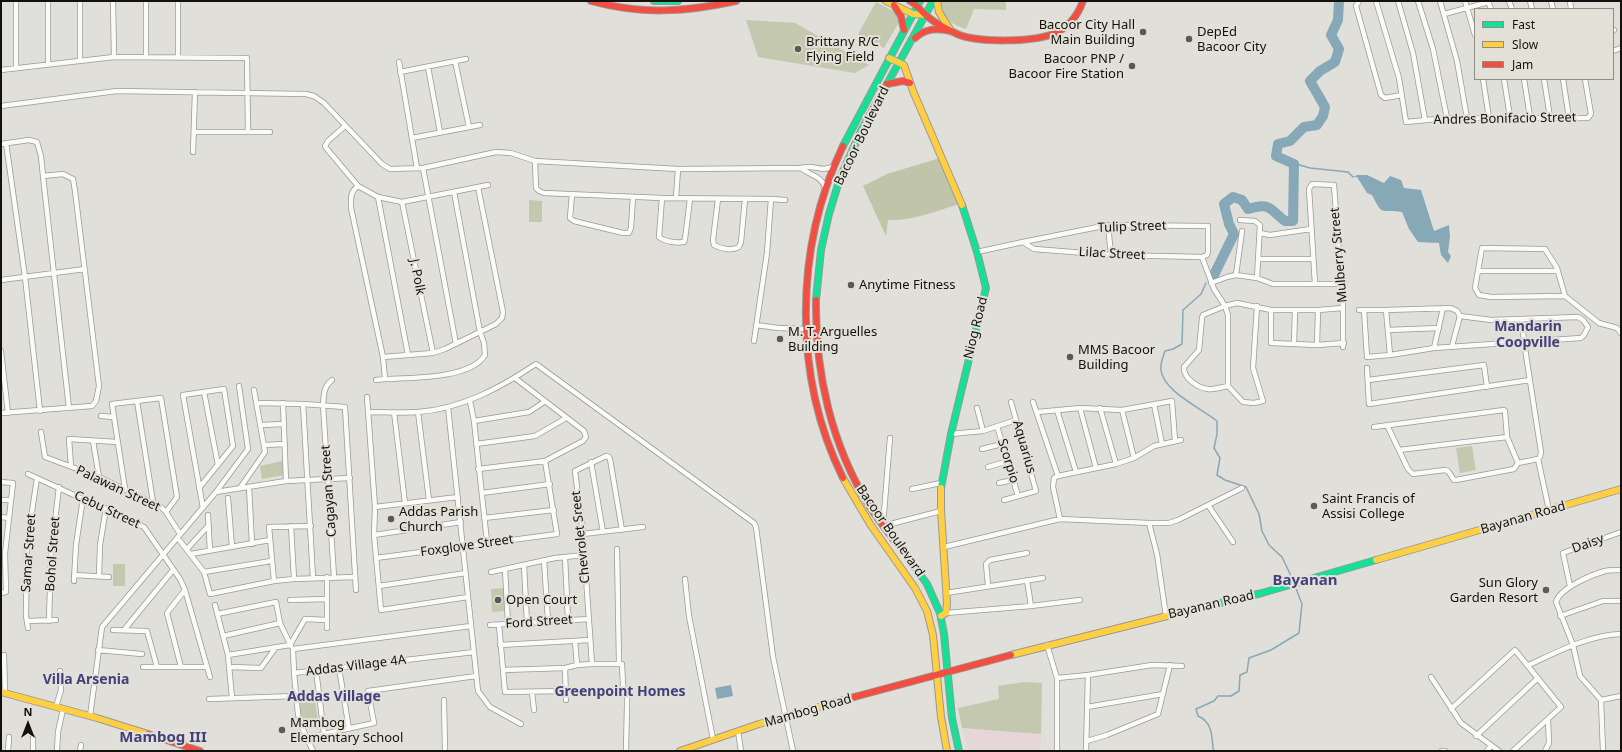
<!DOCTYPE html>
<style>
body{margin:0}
#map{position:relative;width:1622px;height:752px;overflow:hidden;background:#e0dfda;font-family:"Noto Sans",sans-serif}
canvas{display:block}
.frame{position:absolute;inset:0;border:2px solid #12110d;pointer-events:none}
.legend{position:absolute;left:1474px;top:8px;width:140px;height:72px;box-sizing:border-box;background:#e3e1d7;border:1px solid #8f8e86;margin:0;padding:5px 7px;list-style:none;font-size:12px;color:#12110d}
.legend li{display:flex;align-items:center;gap:8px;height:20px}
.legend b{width:20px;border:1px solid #8f8e86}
.north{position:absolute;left:8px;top:704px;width:40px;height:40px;-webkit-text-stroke:3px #e3e1d7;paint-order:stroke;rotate:0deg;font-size:11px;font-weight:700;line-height:16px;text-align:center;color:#12110d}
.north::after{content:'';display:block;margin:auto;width:14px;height:18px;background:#12110d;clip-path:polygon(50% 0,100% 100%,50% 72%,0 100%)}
</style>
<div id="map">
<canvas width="1622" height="752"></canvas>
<div class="frame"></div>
<ul class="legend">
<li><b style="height:5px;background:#16e098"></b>Fast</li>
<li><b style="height:5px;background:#ffcf43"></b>Slow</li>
<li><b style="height:5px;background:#f24e42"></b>Jam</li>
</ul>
<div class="north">N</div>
</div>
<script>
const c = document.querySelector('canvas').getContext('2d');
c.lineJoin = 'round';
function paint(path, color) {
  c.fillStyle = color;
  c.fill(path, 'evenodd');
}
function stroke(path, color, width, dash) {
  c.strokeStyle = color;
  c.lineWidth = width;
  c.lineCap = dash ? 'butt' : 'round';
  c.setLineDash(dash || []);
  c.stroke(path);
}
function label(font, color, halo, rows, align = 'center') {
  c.font = font + ' "Noto Sans",sans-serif';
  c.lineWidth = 4;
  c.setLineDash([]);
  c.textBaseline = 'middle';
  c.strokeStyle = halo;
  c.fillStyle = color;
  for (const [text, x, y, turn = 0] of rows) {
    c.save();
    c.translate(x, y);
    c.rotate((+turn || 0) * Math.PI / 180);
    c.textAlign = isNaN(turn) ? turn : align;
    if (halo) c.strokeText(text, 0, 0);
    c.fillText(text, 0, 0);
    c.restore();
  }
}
const industrial = new Path2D(`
 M962,728L1041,734V751H968Z`);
const green = new Path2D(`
 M939,1H1006V10L974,9L966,29C949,24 944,17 939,1Z
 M876,2L895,12L899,22L884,48L858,34Z
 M746,20L795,23L869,65L855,73L758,57Z
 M529,200L542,201V222H529Z
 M1472,446L1476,470L1460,473L1456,448Z
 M282,461L285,475L262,479L260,466Z
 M113,564H125V586H113Z
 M504,588L506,611L492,612L491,589Z
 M1023,682L1042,683L1041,734L962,728L958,708L999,699L998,686Z
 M314,695L318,720L303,723L298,698Z`);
const forest = new Path2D(`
 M940,158L960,204C936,211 913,221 888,220L886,236L863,186L887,174Z`);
const water = new Path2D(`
 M1357,175H1367L1384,183L1390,176L1401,180L1404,188L1421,190L1434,231L1449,225L1450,237L1448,252L1451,256L1448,263L1441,255L1439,243L1418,242L1409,229L1402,212C1379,208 1384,218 1372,195L1367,193L1357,177H1353Z
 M731,685L733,696L717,699L715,688Z`);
const stream = new Path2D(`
 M1293,163L1310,168L1348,172L1353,177
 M1206,283L1201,294L1183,310L1182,344L1173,349L1165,351C1163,357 1160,364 1161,370C1163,391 1201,408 1217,421V434L1214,448L1220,458L1217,475L1225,480L1246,487L1259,514L1262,531L1269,545L1282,557L1292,578
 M1215,751L1213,749C1212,735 1212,722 1198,716L1196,709L1214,701L1218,696H1231L1239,691L1240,675L1247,672L1249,658L1271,650L1299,633L1302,604L1295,586`);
const river = new Path2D(`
 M1213,277L1234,234L1229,224L1224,204L1233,197L1242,200L1248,209C1271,202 1269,209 1285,221H1293L1294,164L1276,156L1278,144L1290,141L1304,127L1317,125L1323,116L1325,107L1310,81L1320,71L1335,62L1339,49L1331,35L1338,20L1339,1`);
const street = new Path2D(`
 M16,1V68
 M80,1V60
 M113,1L114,57
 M178,1V57
 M1359,1L1356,6L1381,95L1385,98L1402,95
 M1376,1L1399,78L1406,122L1447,118H1588L1591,114L1585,79
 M1398,1L1413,53L1425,120
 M1418,1L1433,49L1447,118
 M1440,1L1457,61L1467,118
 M1465,1L1475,35
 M1488,1L1491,9
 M1509,1L1512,9
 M1530,1L1532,9
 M1551,1L1553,9
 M1570,1L1571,9
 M1444,14L1489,2
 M1613,31L1614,30
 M1613,51L1621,48
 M146,57V1
 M455,61L469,127
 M399,62L417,168
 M48,64V1
 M428,67L440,132
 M1,70L114,57L247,58L248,132
 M400,72L466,59
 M1483,79L1489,118
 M1504,79L1510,117
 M1524,79L1530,117
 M1544,79L1550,117
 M1563,79L1569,118
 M1,106L117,91L306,94L314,96L324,103L382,164L390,169L423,168L496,152L511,153L535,161L678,169L801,168C815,164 821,173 834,166
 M345,126L328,141L325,146L327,149L358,186L378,197L402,202L488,185
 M194,132H270
 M412,138L480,125
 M6,143L25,277L40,411
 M1,144L29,140L37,142L41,156L43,176L63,174L73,179L75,191L99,386L96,401L92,406L1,413
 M193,152L195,92
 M535,161L536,188L539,191L544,193L662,198L771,199L767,253L754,341
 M423,168L456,344
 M801,168C812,177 820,174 826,189
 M43,176L69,408
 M358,186C350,192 351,198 351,208L383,357L385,379C410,378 471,379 485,355L484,343L480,332L454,192
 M572,194L570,218L574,221L623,233H629L631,228L633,197
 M378,197L408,355
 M662,198L659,237C665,242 677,243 684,242L685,239L690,199
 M676,198L678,169
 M718,199L713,240L714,245C721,249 732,251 739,247L741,242L745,199
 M771,199L785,200
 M402,202L433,353
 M1240,220L1255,221L1260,225L1257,278
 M1108,225L1111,255
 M1260,233L1270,235L1311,229
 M1023,242L1034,249L1111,255L1202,257
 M977,252L1023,242L1108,225L1208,226V252L1207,255L1202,257
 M1202,257L1214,289L1225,306L1228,315V386
 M1259,259H1313
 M1478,271H1558
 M1236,275L1242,231
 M1,280L85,269
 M1211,283L1227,277L1236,275L1257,278L1273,284H1342
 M1315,284L1309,189L1312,184L1334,185L1343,308V347
 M1565,296L1491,297L1479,295L1475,288L1482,248L1545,249L1557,268L1565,296L1599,323L1617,328L1621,333
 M1271,310V343L1317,345L1344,343
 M1359,310H1386L1451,308L1457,311L1460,316L1491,320L1578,317L1583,320L1588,327L1584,335L1581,338L1434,348L1390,355L1367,357L1364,310
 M1386,310L1390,355
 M756,325L778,328L806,329
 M1388,330L1439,328
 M1294,344L1295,310
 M1317,345L1318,310
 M1452,346L1460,316
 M1434,348L1443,308
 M1,351L8,413
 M383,357L433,353L445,349L496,324L502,318L503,312L478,187
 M1367,368L1369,404L1530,380
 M332,380C323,387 324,395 323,405L334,577
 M376,380L385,379
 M1368,380L1484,365L1487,387
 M1228,386C1222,387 1214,390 1208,389C1198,388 1183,378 1184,367L1199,350L1202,318L1203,315L1225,306L1237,303L1271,310H1318L1343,308
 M1228,386L1243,402L1254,403L1263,401L1253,368L1257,306
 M204,392L218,465
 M367,397L375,507L374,535L381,610L468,597
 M137,401L153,502
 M470,401L474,421L487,542
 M1033,402L1058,476
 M257,403L303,404L345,407L356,590
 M283,403L286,481
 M303,404L313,578
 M1154,404L1162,444
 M448,407L478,691L490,707L521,724
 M977,408L983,431
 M1080,408L1096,468
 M1100,408L1116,464
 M1057,410L1076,472
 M1122,410L1134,458
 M368,412C385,412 401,413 418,412C461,409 500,388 536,364L754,523L756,527L773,657L793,751
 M394,412L405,503
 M418,412L429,500
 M1038,412L1080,408L1122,410L1172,401L1175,441
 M101,416L114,417
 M474,421L529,412L544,402
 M261,425L284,424
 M1387,425L1408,469L1413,474L1445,470L1448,471L1454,480H1456L1514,469L1518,463L1538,459L1540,457L1541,452L1524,342L1522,319
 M997,426L1018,496
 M1374,427L1504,410L1505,411L1507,437L1399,450
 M41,432L45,457L99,477L161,507L166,512L180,534
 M951,434L983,431L1016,420
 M1507,437L1518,463
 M890,438L883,526L941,511
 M93,441L99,477
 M476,444L535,436L566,418
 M264,445L285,444
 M982,449L1002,444
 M1538,459L1549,510
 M591,462L603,532
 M71,466L69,439L117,442
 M988,467L1008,461
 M478,469L545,461L583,441L586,437L584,431L515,378
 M28,474L144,527L180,579L185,590L210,677
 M1,482L13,483L5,553L6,592L1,593
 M999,483L1013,480
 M249,487L252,544
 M199,488L233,446L224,389L183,395L203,508
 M240,488L265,452L254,390
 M125,489L112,404L161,398L177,497L166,512
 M912,489L941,483
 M216,492L286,481L350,478
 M482,493L550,484
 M228,498L232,547
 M1,500H11
 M1004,500L1036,491L1011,402
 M1208,505L1233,542
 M375,507L458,497
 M208,515L210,551
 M1,517L9,518
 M484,518L554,510
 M1060,519L1053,487L1054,478L1058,476L1116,464L1134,458L1154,446L1181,440
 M1149,523L1157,554L1166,616
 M291,526L294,579
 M583,534L643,527
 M374,535L461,522
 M180,541L204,572L210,594L274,581L294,579L355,577
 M944,547L1060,519L1149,523H1169L1178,520L1242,488
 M187,549L208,526
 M617,549L619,663
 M191,554L270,540
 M565,557L568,620
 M376,558L557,534L545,461
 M544,560L548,621
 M524,565L527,623
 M505,569L508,624
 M204,572L271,561
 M491,572L555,558L584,555
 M74,575L109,577
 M99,576L100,545L106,508
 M327,577V628
 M685,579L689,616L713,739
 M1027,580L1031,606
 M74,581L76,545L83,498
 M274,581L269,527L311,526
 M988,585L986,564L990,560L1027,553
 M379,586L466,573
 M1570,586L1563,553L1621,532
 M946,593L1043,578
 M290,600L327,599
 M215,605L228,655L232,698
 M946,613L1031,606L1080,600
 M217,614L276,602L280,623L291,646
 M1560,616L1603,601H1621
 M27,621L56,620
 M49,621L51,555L59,487
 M490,625L589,619
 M499,625L505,692L566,691
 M28,628L26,616L27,545L37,478
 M113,630L147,631L157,667
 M124,630L173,570
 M223,636L280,623
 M575,641L577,665
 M500,645L590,640
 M1047,645L1057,678V751
 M98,650L142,654
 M4,655L5,693
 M228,655L290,645L305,619L327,620
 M592,664L583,534L575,471L606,456L609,457L610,459L622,530
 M1529,665C1557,652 1589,635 1621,634
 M143,667H207
 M181,667L167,613L185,590
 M230,667L261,668L276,647
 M339,668L349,729
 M565,668L566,700
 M316,670L324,734
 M503,670L565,668L577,665L592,664H622L623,685L627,696V705L626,751
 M294,673L293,649L471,626
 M1431,677L1461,723L1499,751
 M1057,678L1088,675L1152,665L1182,666
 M532,692L534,710
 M209,699L296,696
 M444,700L445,751
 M1601,700L1621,696
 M56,707L61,690L60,671
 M1087,707L1163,694
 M1451,709L1515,650L1561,707L1513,751
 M90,716L102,627L216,492L248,449L239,386
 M738,731L741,751
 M1476,736L1538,678
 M308,739L324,734L374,723L368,691L476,676
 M1087,741L1107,735L1158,714L1170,665
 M8,751L9,737
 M33,751V738
 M57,751L58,732L63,709
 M80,751L81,745
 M313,751L300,723L298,714L294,673L474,652
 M1086,751L1088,675
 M1442,751H1445
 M1487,751L1491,746
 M1545,751L1549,743L1548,719
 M1603,751L1601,700L1580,676L1573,645L1556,602C1560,588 1591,575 1605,571C1610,570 1616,570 1621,570`);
const fast = new Path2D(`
 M654,1H678
 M843,146L920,1
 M816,300L821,250L829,214L840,178L861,131L933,1
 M941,488L951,434L986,288L977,252L962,205
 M907,556L927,584L940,613L944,634L952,718L959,751
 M1175,614L1262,593L1376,560`);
const slow = new Path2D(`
 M886,1L913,14L925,15
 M937,1L939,12L951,31
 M889,58L904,65L913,91L962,205
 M843,478L870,524L915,588L927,611L933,635L941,717L947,751
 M941,488V511L947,603L946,613L941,616
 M1376,560L1621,489
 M1011,655L1175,614
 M1,692L97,718L148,734
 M680,751L759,724L854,697`);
const jam = new Path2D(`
 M591,1C642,15 685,12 736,1
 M910,1C918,5 921,12 928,17C936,24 947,29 957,34C978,43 1032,42 1053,34C1068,28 1078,15 1083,1
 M894,5L901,16L904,30
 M915,38C926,28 937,28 951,31
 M887,84L903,81L910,83
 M843,146C794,248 793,377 843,478
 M816,300C815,372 831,445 870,507C881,524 894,540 907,556
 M854,697L1011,655
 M148,734L200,751`);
const markers = [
 [1143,32,4,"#5a5955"],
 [1189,39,4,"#5a5955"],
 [798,49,4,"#5a5955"],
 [1132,66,4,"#5a5955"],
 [851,285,4,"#5a5955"],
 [780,339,4,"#5a5955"],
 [1070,357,4,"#5a5955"],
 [1314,506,4,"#5a5955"],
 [391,519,4,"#5a5955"],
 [1546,590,4,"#5a5955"],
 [498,600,4,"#5a5955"],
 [282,730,4,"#5a5955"]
];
const poiNames = [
 ["Bacoor City Hall",1135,25,"right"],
 ["Main Building",1135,40,"right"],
 ["DepEd",1197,32],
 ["Bacoor City",1197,47],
 ["Brittany R/C",806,42],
 ["Flying Field",806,57],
 ["Bacoor PNP /",1124,59,"right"],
 ["Bacoor Fire Station",1124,74,"right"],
 ["Anytime Fitness",859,285],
 ["M. T. Arguelles",788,332],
 ["Building",788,347],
 ["MMS Bacoor",1078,350],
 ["Building",1078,365],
 ["Saint Francis of",1322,499],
 ["Assisi College",1322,514],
 ["Addas Parish",399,512],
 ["Church",399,527],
 ["Sun Glory",1538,583,"right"],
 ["Garden Resort",1538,598,"right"],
 ["Open Court",506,600],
 ["Mambog",290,723],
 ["Elementary School",290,738]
];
const streetNames = [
 ["Andres Bonifacio Street",1505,119,-1],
 ["Bacoor Boulevard",862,136,-64],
 ["Tulip Street",1132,227,-2],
 ["Lilac Street",1112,254,3],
 ["Mulberry Street",1339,255,-95],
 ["J. Polk",417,277,79],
 ["Niog Road",976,328,-76],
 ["Aquarius",1024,447,74],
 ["Scorpio",1008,461,73],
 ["Palawan Street",118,489,25],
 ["Cagayan Street",329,491,-94],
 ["Cebu Street",107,510,25],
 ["Bayanan Road",1523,518,-16],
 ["Bacoor Boulevard",890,531,55],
 ["Chevrolet Sreet",581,537,-96],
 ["Daisy",1588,544,-20],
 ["Foxglove Street",467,546,-8],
 ["Samar Street",29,553,-86],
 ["Bohol Street",53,554,-86],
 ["Bayanan Road",1211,605,-13],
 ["Ford Street",539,622,-4],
 ["Addas Village 4A",356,666,-7],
 ["Mambog Road",808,711,-16]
];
const neighbourhoodNames = [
 ["Mandarin",1528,327],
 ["Coopville",1528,343],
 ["Villa Arsenia",86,680],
 ["Greenpoint Homes",620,692],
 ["Addas Village",334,697]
];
const quarterNames = [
 ["Bayanan",1305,581],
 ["Mambog III",163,738]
];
paint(industrial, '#e4d6d9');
paint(green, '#c4c8ae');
paint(forest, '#c0c4a9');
paint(water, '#87a8b7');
stroke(stream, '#87a8b7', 1.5);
stroke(river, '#87a8b7', 10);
stroke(street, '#999995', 6);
stroke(fast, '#999995', 8);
stroke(slow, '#999995', 8);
stroke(jam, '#999995', 8);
stroke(street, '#fafaf9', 4.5);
stroke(fast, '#16e098', 6);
stroke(slow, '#ffcf43', 6);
stroke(jam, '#f24e42', 6);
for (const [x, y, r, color] of markers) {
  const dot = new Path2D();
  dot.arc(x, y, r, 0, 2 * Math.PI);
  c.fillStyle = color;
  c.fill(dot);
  stroke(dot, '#e3e1d7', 1.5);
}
label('13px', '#12110d', '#e3e1d7', poiNames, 'left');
label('13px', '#12110d', '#e3e1d7', streetNames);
label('bold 14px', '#42417e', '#e3e1d7', neighbourhoodNames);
label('bold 15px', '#42417e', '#e3e1d7', quarterNames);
</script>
